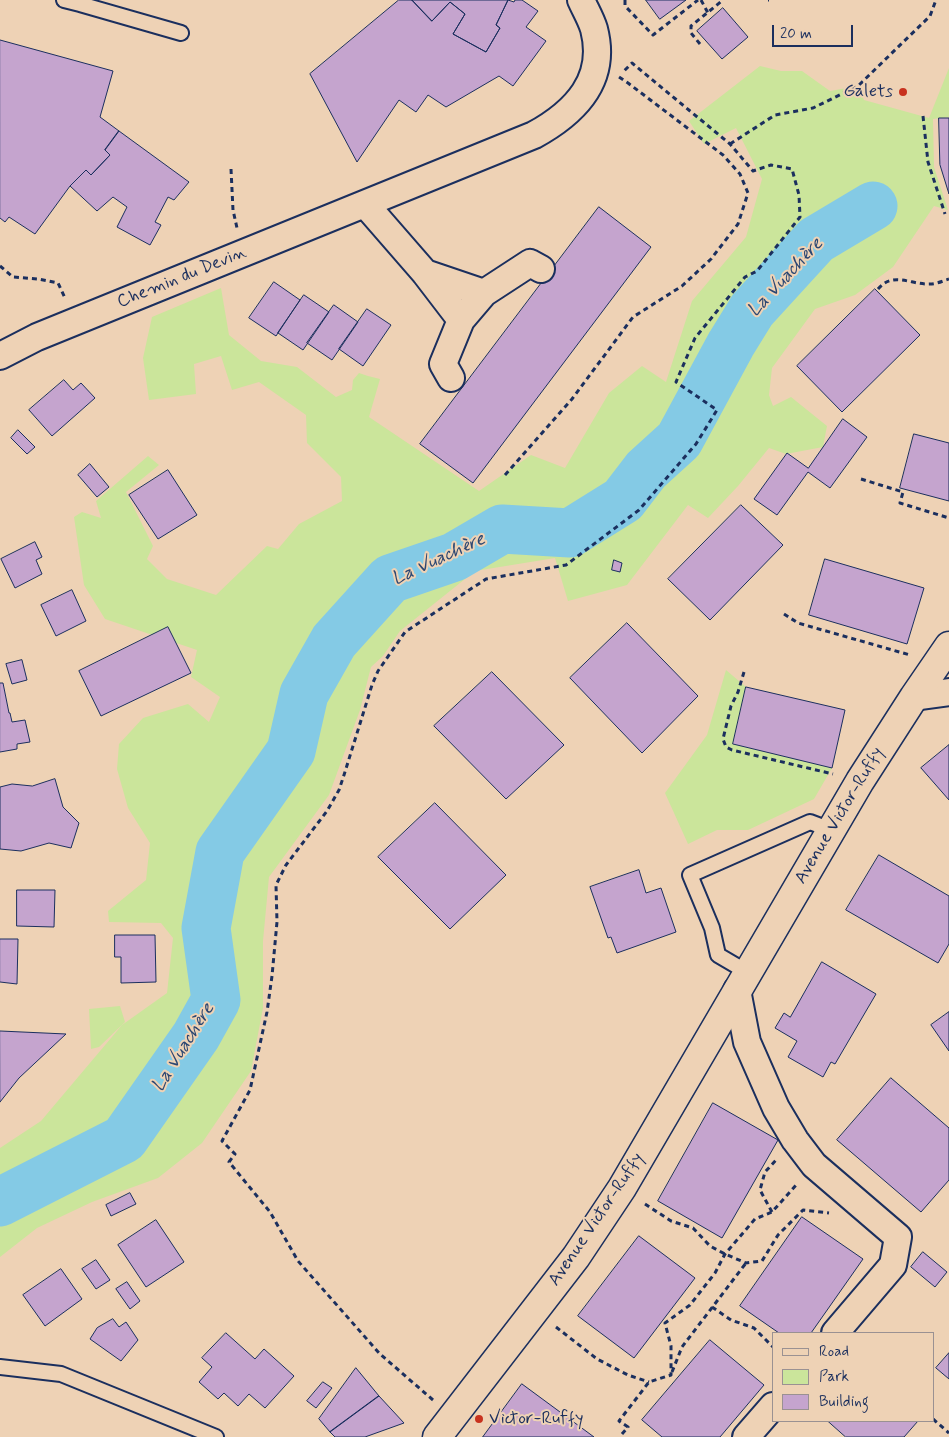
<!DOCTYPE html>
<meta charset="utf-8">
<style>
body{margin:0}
#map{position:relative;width:949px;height:1437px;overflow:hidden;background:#eed2b5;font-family:Mynerve,sans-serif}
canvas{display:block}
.legend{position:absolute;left:772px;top:1332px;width:162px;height:90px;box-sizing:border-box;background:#eed2b5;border:1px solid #9a9192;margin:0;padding:6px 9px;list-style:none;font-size:15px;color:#1b2f5e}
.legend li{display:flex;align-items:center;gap:10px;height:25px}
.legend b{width:25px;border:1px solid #9a9192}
.scale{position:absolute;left:772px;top:25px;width:81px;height:22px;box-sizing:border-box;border:2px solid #1b2f5e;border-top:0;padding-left:6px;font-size:15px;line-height:18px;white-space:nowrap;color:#1b2f5e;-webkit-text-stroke:4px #eed2b5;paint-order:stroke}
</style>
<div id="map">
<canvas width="949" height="1437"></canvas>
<ul class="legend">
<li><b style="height:6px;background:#eed2b5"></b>Road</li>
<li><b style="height:14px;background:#cbe59b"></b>Park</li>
<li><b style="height:14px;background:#c5a4ce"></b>Building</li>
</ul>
<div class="scale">20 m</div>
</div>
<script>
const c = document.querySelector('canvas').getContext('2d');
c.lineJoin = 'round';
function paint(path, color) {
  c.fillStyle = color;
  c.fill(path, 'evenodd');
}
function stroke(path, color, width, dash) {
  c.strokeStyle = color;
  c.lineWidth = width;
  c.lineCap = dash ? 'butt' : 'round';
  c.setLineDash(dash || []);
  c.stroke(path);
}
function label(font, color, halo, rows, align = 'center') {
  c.font = font + ' Mynerve,sans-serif';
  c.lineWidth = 4;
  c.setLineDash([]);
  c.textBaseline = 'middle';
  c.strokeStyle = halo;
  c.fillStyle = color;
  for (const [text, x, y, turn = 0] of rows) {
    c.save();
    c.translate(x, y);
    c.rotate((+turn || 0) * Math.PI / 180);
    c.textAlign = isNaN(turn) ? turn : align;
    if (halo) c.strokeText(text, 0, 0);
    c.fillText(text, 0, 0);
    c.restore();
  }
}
const green = new Path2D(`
 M760,66L781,71H802L830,91L858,86L864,100L929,118L949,68V117L933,119L934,167L948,210L934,206L893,267L855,295L815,309L772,368L769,395L773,406L791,397L827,426L823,447L786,454L769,448L738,486L708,518L688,505L627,585L568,601L555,558L475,571L400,631L383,656L371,667L360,710L329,795L269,877L263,941V1008L251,1071L202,1143L158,1178L92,1202L37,1228L0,1257V1148L41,1121L122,1025L167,993L173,938L161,923L109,922L108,911L146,880L150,843L128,808L117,769L119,744L143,718L188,704L209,722L220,697L191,677L197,650L105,619L84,585L74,517L82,512L101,518L96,501L148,456L159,465L126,492L153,546L147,559L167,579L216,595L267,546L278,549L299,524L342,501L341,477L307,443L306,415L259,382L232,390L221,356L194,364L196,394L149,400L143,358L152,317L221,288L229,335L261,361L297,367L336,397L352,390L353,380L359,373L368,376L380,379L369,417L479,491L531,455L565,468L609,393L642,366L666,382L692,301L746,237L762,179L736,128L704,144L689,121Z
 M726,670L746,687L733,744L832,768L814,799L748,830H717L688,844L665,793L707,735Z
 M120,1006L125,1022L99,1047L91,1049L89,1009Z`);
const river = new Path2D(`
 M0,1202L124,1139L196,1036L216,1000L206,928L220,852L291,751L304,694L334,641L390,579L454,557L502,529L570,533L623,500L646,470L679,440L731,344L752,310L816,240L873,206`);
const building = new Path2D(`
 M399,0H412L432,21L450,2L465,14L453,34L486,52L500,28L496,25L508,0L514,2L515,0H522L538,11L526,27L546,41L513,86L499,76L446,107L428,95L416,112L399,100L357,162L310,74Z
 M412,0H508L496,25L500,28L486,52L453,34L465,14L450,2L432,21Z
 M646,0H686L660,19Z
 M723,8L748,37L722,59L697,31Z
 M0,40L113,71L100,117L119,131L105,150L110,155L91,175L86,170L70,186L35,234L9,217L5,222L0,218Z
 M939,118H949V194L940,165Z
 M119,131L189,182L174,200L168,197L155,222L161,225L150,245L117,227L127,207L113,197L97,211L70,186L86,170L91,175L110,155L105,150Z
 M599,207L651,247L473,483L420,444Z
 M274,282L300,300L276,336L249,318Z
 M875,289L920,335L842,412L797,366Z
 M304,295L329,312L303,350L278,333Z
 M334,305L358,322L332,360L307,343Z
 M367,309L391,325L363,366L339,349Z
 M64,380L73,390L81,383L95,398L52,436L29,410Z
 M843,419L867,437L830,488L808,472L777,515L754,499L787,453L808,468Z
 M18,430L35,447L27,454L11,438Z
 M914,434L949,443V501L900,488Z
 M90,464L109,487L97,497L78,475Z
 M168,470L197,515L158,539L129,495Z
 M741,505L783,545L710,620L668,579Z
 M35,542L42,557L36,560L42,574L15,588L1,559Z
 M825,559L924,588L907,644L809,615Z
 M614,560L622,563L620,572L612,570Z
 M72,590L86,621L56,636L41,605Z
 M627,623L698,696L642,753L570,678Z
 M168,627L191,673L101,716L79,671Z
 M22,660L27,680L12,684L6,664Z
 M492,672L564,745L506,799L434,726Z
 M0,683H3L9,713H10L12,722L25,720L30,742L17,744V749L0,752Z
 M746,687L845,710L832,768L733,744Z
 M949,745V800L921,768Z
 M55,779L63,807L79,823L71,848L49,843L21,851L0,849V787L12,784L32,786Z
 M435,803L506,875L450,929L378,857Z
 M879,855L949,896V944L938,963L846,910Z
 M639,870L646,893L661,888L676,932L617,953L611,937L608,938L590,887Z
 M17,890H55L54,927L17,926Z
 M115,935H155L156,982L121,983V957H115Z
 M0,939H18L17,984L0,982Z
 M822,962L876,994L835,1064L831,1062L823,1077L788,1057L797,1041L775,1028L784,1013L790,1017Z
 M949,1012V1051L931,1025Z
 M0,1031L66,1034L19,1078L0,1102Z
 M891,1078L949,1128V1180L921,1212L837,1140Z
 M713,1103L778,1140L722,1238L658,1201Z
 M130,1193L136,1204L111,1216L106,1205Z
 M802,1217L863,1259L811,1333H779L740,1306Z
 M156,1220L184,1262L146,1287L118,1245Z
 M639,1236L695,1278L634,1358L578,1316Z
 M923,1252L947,1272L935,1287L911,1267Z
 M96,1260L110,1280L96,1289L82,1269Z
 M61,1269L82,1299L45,1326L23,1295Z
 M127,1282L140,1301L130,1309L116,1289Z
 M113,1319L119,1327L126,1322L138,1340L121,1361L90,1339L97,1328Z
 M226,1333L255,1359L264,1349L294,1376L265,1408L249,1394L238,1406L224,1393L218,1399L199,1382L212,1367L202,1358Z
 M710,1340L764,1385L720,1437H662L642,1420Z
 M949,1353V1379L936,1368Z
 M356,1368L379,1396L330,1432L319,1419Z
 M323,1382L332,1388L316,1408L307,1401Z
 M522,1384L594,1437H483Z
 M379,1396L404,1423L365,1437H335L330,1432Z
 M828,1421H918L904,1437H846Z`);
const path = new Path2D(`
 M625,0V6L653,35L698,0
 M701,0L708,13
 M768,0H769
 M700,44L691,33V26L723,0
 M923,116L928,162L945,214
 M730,144L775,115L813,108L858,86L930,16L936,0
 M231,169L233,210L237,228
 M0,266L13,277L38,279L58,283L65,298
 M878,289C893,271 911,285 930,284C936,284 943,281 949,279
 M505,475L572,399L633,317L682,286L711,259L738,224L748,193L740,174L723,155L628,83L619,77
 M861,479L903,492L900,503L949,518
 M784,614L798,623L910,655
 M744,672L738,692L731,706L723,739L726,747L732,750L833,774
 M645,1204L671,1221L693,1228L710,1246L725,1254L746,1263L762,1261L778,1235L803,1210L829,1213
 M772,1212L760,1190L765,1172L777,1159
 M712,1307L731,1320L754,1328L773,1347
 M556,1327L597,1359L628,1375L649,1382
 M672,1372L682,1347L746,1263
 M433,1400L380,1354L298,1261L270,1212L229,1162L235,1154L222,1141L250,1090L267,1012L272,976L277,922L276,885L286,865L327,811L339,790L344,775L372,685L378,671L405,632L486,579L566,565L639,510L696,444L717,410L676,382L695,338L745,277L757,271L800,217L799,195L792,169L771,165L753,171L730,144L632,63L623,72
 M933,1419L949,1433
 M622,1434L628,1427L619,1421L649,1382L671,1375V1346L665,1323L690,1305L715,1273L725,1254L755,1219L772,1212L797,1184`);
const lane = new Path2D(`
 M64,0L80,4L181,33
 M747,972L718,955L712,928L690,875L810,822L831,830
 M0,1367L61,1374L216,1437`);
const street = new Path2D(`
 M365,204L425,273L461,320L484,293L530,263L541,269
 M425,273L484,293
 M0,356L37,337L534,135C576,112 607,79 594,29C591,19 585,9 581,0
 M451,378L443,364L461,320
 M914,697L949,692
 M737,990L747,1042L776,1108L795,1140L814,1165L898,1237L893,1265L835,1333
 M746,1437L773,1406`);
const secondary = new Path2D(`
 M437,1437L576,1257L622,1188L860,781L914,697L949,646`);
const markers = [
 [903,92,5,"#c8321e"],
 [479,1419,5,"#c8321e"]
];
const poiNames = [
 ["Galets",893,92],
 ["Victor-Ruffy",489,1419,"left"]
];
const streetNames = [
 ["Chemin du Devin",182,278,-22],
 ["Avenue Victor-Ruffy",840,816,-59],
 ["Avenue Victor-Ruffy",597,1220,-56]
];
const waterNames = [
 ["La Vuachère",786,278,-47],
 ["La Vuachère",439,560,-25],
 ["La Vuachère",184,1048,-58]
];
paint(green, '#cbe59b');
stroke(river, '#84cae5', 49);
paint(building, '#c5a4ce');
stroke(building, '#1b2f5e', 1);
stroke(lane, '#1b2f5e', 18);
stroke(street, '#1b2f5e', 30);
stroke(secondary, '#1b2f5e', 31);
stroke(path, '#1b2f5e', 3, [5, 4]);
stroke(lane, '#eed2b5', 14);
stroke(street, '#eed2b5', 26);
stroke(secondary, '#eed2b5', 28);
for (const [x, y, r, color] of markers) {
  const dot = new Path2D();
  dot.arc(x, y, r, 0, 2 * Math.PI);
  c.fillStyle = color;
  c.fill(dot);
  stroke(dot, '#eed2b5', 2);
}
label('18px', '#1b2f5e', '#eed2b5', poiNames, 'right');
label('18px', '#1b2f5e', '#eed2b5', streetNames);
label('italic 19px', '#2b4672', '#eed2b5', waterNames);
</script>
